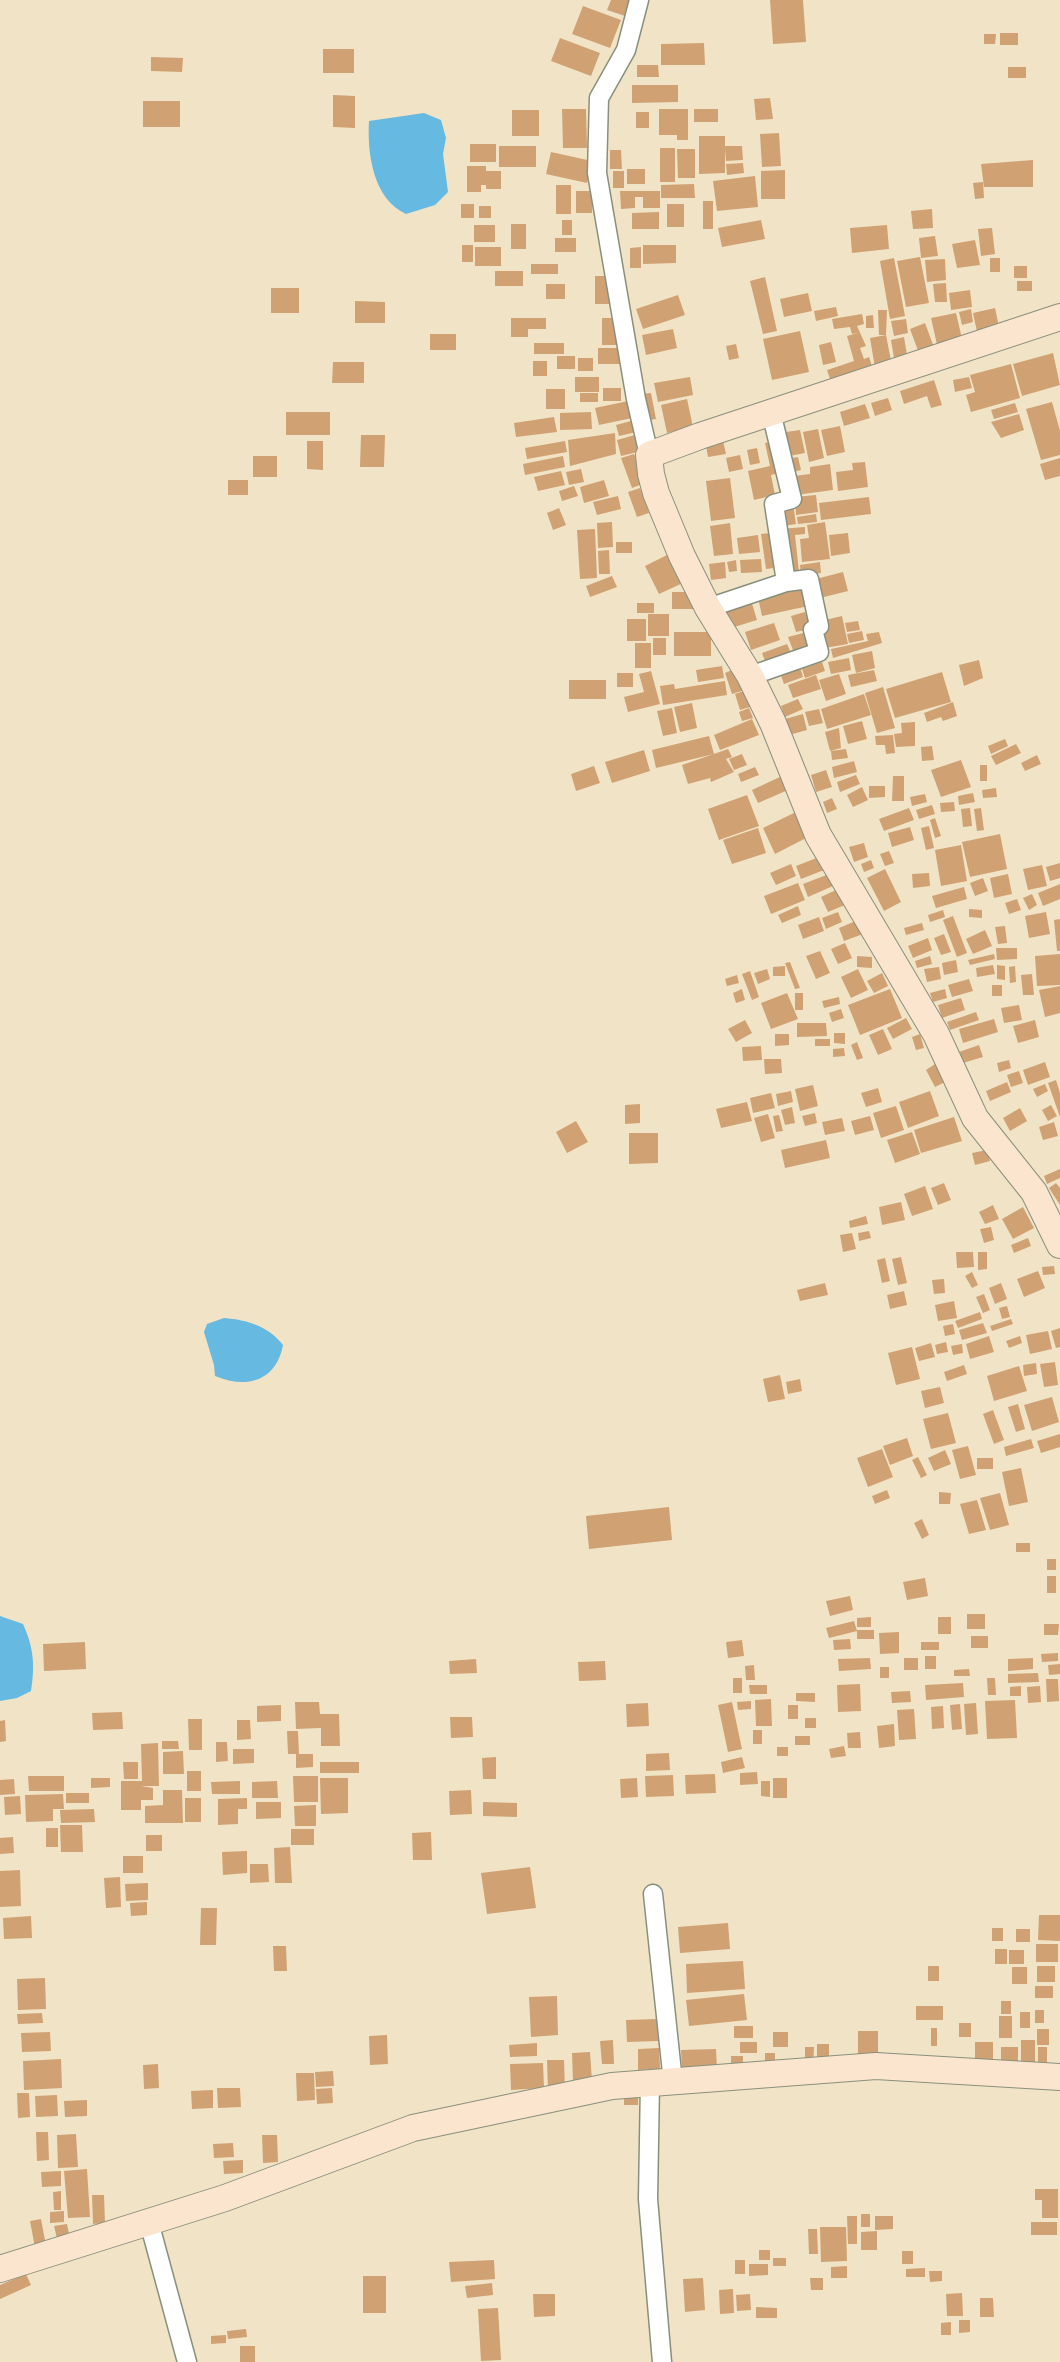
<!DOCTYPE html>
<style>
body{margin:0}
canvas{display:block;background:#f1e3c6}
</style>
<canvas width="1060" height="2362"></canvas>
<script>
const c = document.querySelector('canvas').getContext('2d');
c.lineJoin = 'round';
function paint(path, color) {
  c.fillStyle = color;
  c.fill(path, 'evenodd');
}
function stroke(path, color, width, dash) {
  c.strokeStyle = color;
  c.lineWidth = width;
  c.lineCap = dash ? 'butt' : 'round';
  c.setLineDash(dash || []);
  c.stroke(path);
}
const water = new Path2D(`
 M424,113L441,120L446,138L443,154L448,192L435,205L406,214C373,199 367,153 369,121Z
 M224,1318C248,1320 268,1326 283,1345C276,1382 246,1389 215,1376L214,1365L204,1332L207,1324Z
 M0,1616L23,1624C34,1648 35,1666 31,1691L17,1698L0,1701Z`);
const building = new Path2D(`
 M611,0H631L625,16L607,10Z
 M770,0H803L806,42L773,44Z
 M583,6L621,20L610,48L572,34Z
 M1000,33H1018V45H1000Z
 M984,34H996L995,44H984Z
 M560,38L600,53L591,76L551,61Z
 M704,43L705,65H661V44Z
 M323,49H354V73H323Z
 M151,57L183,58L182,72L151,71Z
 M637,65H658L659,77H637Z
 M1008,67H1026V78H1008Z
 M632,85H678V102L632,103Z
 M333,95L355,96V128L333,127Z
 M770,98L773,119L756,120L754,99Z
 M143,101H180V127H143Z
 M562,109H586L587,148H563Z
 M659,109H688V140H677V135H659Z
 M694,109H718V122H694Z
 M512,110H539V136H512Z
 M636,112H649V128H636Z
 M779,133L781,166L762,167L760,134Z
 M699,136H725V146H742L743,160L726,161L725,149V173L699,174Z
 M470,144H496V162H470Z
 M499,146H536V167H499Z
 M660,148H675V182H660Z
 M677,149H695V178H678Z
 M610,150H621L622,169H610Z
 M551,152L592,161L587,183L546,174Z
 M1033,160V187H984L981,164Z
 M743,163L744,173L727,175L726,164Z
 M467,166H486V171H501V189H486V185H481V192H467Z
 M627,169H645V184H627Z
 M785,170V199H761V171Z
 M613,171H624V188H613Z
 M755,176L758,207L717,211L713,181Z
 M983,182L984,198L975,199L973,183Z
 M694,184L695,198H661V185Z
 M556,185H571V214H556Z
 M576,191H592V213H576Z
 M620,191H660V208H643V197H635V208L621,209Z
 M703,201H713V229H703Z
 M461,204H474V218H461Z
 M667,204H684V227H667Z
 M479,206H491V218H479Z
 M932,209L933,228L913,229L911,211Z
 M659,212V229H632V213Z
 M562,220H572V235H562Z
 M761,220L765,239L722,247L718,228Z
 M511,224H526V249H511Z
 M474,225H495V242H474Z
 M887,225L889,249L852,253L850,228Z
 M992,228L995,254L981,256L978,229Z
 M935,236L938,256L921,258L919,238Z
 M555,238H576V252H555Z
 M975,240L980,265L957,268L952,244Z
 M462,245H473V262H462Z
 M643,245H676V263L643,264Z
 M475,247H501V266H475Z
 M641,247V268H630V248Z
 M920,257L929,303L906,307L897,261Z
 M894,258L905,316L890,319L880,261Z
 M990,258H1000V272H990Z
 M945,259L946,280L927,282L925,260Z
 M531,264H558V274H531Z
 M1014,266H1027V278H1014Z
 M495,271H523V286H495Z
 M595,276H611V304H595Z
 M765,277L777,331L763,334L750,281Z
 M1017,281H1032V291H1017Z
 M946,283L947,302H935L933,284Z
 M546,284H565V299H546Z
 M271,288H299V313H271Z
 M970,290L972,307L951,310L949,293Z
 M808,293L812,311L784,317L780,299Z
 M678,295L685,315L643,329L636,309Z
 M355,301L385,302V323H355Z
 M836,307L838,316L816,321L814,311Z
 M995,308L1001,336L979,341L973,313Z
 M971,309L973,322L962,325L959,312Z
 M878,310H887L886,335H879Z
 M956,313L963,343L938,349L931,318Z
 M862,314L864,324L857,326L866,346L860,348L864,359L869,357L876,378L834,391L827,370L854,361L847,336L858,333L852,334L850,327L834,329L832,319Z
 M873,315L874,328H866V316Z
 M511,318H546V329H528V337H511Z
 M602,318H617V345H602Z
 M906,319L908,333L894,336L891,321Z
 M925,323L935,350L920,356L910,329Z
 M673,329L677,348L646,355L642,335Z
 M800,331L809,372L772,380L763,339Z
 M430,334H456V350H430Z
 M886,335L893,371L876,374L870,338Z
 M904,337L909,367L896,370L891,340Z
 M831,342L836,362L823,365L819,345Z
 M534,343H564V354H534Z
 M736,344L739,358L729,360L726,346Z
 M598,348H624V364H598Z
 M1053,353L1060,385L1022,396L1013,364Z
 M557,356H575V369H557Z
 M578,358H593V371H578Z
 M533,361H547V376H533Z
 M333,362H364V383H332Z
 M1011,364L1020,398L971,412L966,395L975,392L970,375Z
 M575,377H599V392H575Z
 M690,377L693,395L658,402L654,383Z
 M969,377L972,388L955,392L953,380Z
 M934,380L942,405L931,408L927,396L904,404L900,391Z
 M603,388H621V401H603Z
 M546,389H565V409H546Z
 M580,393H598V402H580Z
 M651,393L656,419L645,421L641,394Z
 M888,398L892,410L875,416L871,403Z
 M687,399L693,427L667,433L661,405Z
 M633,400L637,417L599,425L595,408Z
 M1052,402L1060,431V455L1041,460L1026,409Z
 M1015,403L1018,412L994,419L991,410Z
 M865,404L870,418L844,426L840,412Z
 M286,412H330V435H286Z
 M591,412L592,429L560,430V413Z
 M1019,414L1024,430L1001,438L991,422Z
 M554,417L557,432L516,437L514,423Z
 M638,419L641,431L619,436L616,425Z
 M840,426L845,452L827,456L821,430Z
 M818,429L824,458L809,462L803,432Z
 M800,430L805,453L784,457L779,433Z
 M615,433L616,454L570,466L568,440Z
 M642,433L646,450L621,456L617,440Z
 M361,435H385L384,467H360Z
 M722,436L726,454L708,457L705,439Z
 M307,441H323V470L307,469Z
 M565,441L567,452L527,459L525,448Z
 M778,441L784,472L771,475L775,495L754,500L748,471L770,466L765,443Z
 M757,448L760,463L750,465L747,450Z
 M634,454L645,483L632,488L621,458Z
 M740,455L743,469L729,472L726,458Z
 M253,456H277V477H253Z
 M563,456L565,467L525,475L523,464Z
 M798,457L801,470L789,473L786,459Z
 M1060,458V476L1045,480L1040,464Z
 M865,462L868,487L838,491L836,472L853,470L852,463Z
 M830,464L833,490L796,495L794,476L810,474V467Z
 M581,469L584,482L569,485L566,472Z
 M561,471L565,485L538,491L534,477Z
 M730,478L735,518L711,521L706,481Z
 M228,480H248V495H228Z
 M604,480L609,496L584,503L580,487Z
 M574,486L578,496L562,501L559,491Z
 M640,488L649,513L637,517L628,492Z
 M816,495L818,512L796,515L795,497Z
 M618,496L621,509L597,515L593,502Z
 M869,497L871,514L821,520L819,503Z
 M793,503L796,524L778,527L775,505Z
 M559,508L566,525L553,530L547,513Z
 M816,514L817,522L798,524L797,517Z
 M612,522L613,547L598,548L597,523Z
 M825,522L830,559L802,562L800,539L809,538L807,525Z
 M730,523L733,554L714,556L710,526Z
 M805,527V534L795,535L799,572L786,574L780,529Z
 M595,529L597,578L580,579L577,530Z
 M778,532L782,567L766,569L761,534Z
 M848,533L850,553L831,556L829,535Z
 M758,535L760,552L739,554L737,538Z
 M616,542H632V553H616Z
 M609,550L610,574H599L598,551Z
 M671,553L685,582L659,594L645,566Z
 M761,559L762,572L741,573L740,560Z
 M736,560L737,571L729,572L727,562Z
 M725,562L726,578L711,580L709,564Z
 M820,562L821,573L801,576L800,565Z
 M843,572L848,591L816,599L812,580Z
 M612,576L617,587L590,597L586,586Z
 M808,582L813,605L762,616L757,593Z
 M672,592H697V609H672Z
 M750,597L757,620L731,628L724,604Z
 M637,603H654V613H637Z
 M805,612L810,629L796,632L791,616Z
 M648,614H669V636H648Z
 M842,616L848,644L819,649L825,620Z
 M627,619H646V641H627Z
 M858,621L860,630L847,632L845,623Z
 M774,623L780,640L751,650L745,632Z
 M811,631L816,645L794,653L788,637Z
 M862,631L864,640L849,643L847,634Z
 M674,632H711V656H674Z
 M879,632L882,643L833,658L831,649L868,641L866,634Z
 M653,638H666V655H653Z
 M635,643H651V668H635Z
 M787,644L794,660L768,669L762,653Z
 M872,651L875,668L856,673L852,655Z
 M849,658L851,670L831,674L828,662Z
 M798,660L803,677L784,684L778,667Z
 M979,660L983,678L964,686L959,665Z
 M822,662L825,671L805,678L802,669Z
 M722,666L724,678L698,682L696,670Z
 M737,668L745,690L732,694L725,673Z
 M874,670L877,681L851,687L848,675Z
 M651,671L660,704L628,712L624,697L644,692L639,674Z
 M942,672L951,702L895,718L886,689Z
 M617,673H633V687H617Z
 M839,674L846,694L826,701L819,680Z
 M816,675L821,689L793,698L788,685Z
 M569,680H606V699H569Z
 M725,681L727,695L663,705L660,686L674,684L675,689Z
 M883,687L895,728L877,733L865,693Z
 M747,690L753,706L740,710L735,694Z
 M864,694L871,715L827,729L821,709Z
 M798,699L803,709L785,717L781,706Z
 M953,702L957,716L943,721L941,717L927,722L924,713Z
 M692,703L697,728L680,732L674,707Z
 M672,708L677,733L663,736L657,711Z
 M749,708L753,718L742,721L739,712Z
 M819,709L823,723L809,726L805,712Z
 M803,714L807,730L789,735L785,719Z
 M752,719L759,735L720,750L714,735Z
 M862,721L867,739L848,744L843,726Z
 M915,722V746L896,747L894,734L902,733L901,723Z
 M839,728L841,748L830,751L825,732Z
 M893,735L895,753L886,754L885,745H876L875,736Z
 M709,736L714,754L656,768L652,750Z
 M1005,739L1008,746L991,754L988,746Z
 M1016,744L1021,753L996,765L991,756Z
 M932,746L934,760L922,761L921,747Z
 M728,749L732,757L726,759L734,772L711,782L710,778L688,784L682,765Z
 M846,749L848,758L832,760L831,751Z
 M644,750L650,771L612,783L605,762Z
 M742,754L747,765L734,770L729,759Z
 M1037,755L1041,764L1025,771L1021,763Z
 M961,760L971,787L941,797L931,770Z
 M854,761L857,772L834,778L832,767Z
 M980,765H987V781H980Z
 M594,766L600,783L576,791L571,774Z
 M755,767L759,775L741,782L738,774Z
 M826,770L832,787L816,792L811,775Z
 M856,775L860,784L840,792L837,782Z
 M782,776L788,790L758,803L752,790Z
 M893,776H904V801H892Z
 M869,786H885V797L869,798Z
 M862,787L868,800L853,807L847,795Z
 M996,788L997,797L983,798L982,790Z
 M973,793L975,802L959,805L958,796Z
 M925,794L927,802L912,806L910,797Z
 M747,795L759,826L719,840L708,809Z
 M832,798L837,809L827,813L823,802Z
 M954,802L955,811L941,812L940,803Z
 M932,805L935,814L919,819L916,810Z
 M909,808L914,820L884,831L879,819Z
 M970,808L972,826L963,827L961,809Z
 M981,808L984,830L977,831L974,809Z
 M798,811L810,836L775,854L763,828Z
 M935,818L941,836L935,838L930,820Z
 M929,826L934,848L926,850L921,828Z
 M910,827L914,840L892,847L888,833Z
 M758,828L766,853L732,864L723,840Z
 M1000,834L1007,869L970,877L962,842Z
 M864,843L868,857L854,862L849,847Z
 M961,845L967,881L941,886L935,850Z
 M889,851L894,863L885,866L880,854Z
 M819,857L824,870L801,879L796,866Z
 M871,860L874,868L864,872L861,864Z
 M1060,863V878L1050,881L1046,867Z
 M791,864L796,876L776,885L770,873Z
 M1042,865L1047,886L1028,890L1023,869Z
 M885,869L901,902L884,911L867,878Z
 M929,873L930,886L913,888L912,874Z
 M829,874L833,886L808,897L803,884Z
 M1008,874L1012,894L994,898L990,878Z
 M983,878L988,891L975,896L970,883Z
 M798,883L805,900L771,914L764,896Z
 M1060,884V899L1043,906L1038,893Z
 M964,887L967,899L936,908L932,896Z
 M838,889L845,905L828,912L821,897Z
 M1032,894L1037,905L1029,910L1023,898Z
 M1017,899L1021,910L1009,914L1005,903Z
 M798,906L801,915L782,923L778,915Z
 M969,909L982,910V918L969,917Z
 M943,910L945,917L930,922L928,915Z
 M838,912L842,922L826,929L822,918Z
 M1046,912L1050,934L1029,938L1025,916Z
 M953,916L967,953L957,957L943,920Z
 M819,917L824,931L803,939L798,925Z
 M1060,919V951H1057L1054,920Z
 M858,920L863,934L844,941L839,928Z
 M922,923L924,930L906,935L904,928Z
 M1005,926L1007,943L998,944L995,927Z
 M985,930L992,946L973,954L966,939Z
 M944,934L951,952L941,955L934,938Z
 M928,938L932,950L913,958L908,946Z
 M845,943L852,958L838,964L831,949Z
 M996,948H1017V959L997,960Z
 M820,951L830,973L816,979L806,956Z
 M994,954L995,959L970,965L968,960Z
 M1060,954V985L1037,986L1035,956Z
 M857,956L872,957V968L857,967Z
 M930,956L932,964L917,968L915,961Z
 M956,960L958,972L944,975L942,963Z
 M790,962L800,988L795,989L785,963Z
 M993,965L995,974L977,977L976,968Z
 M997,965L1005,966V980L997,979Z
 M785,966V976H773V967Z
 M1015,966L1016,982L1010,983L1009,967Z
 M939,967L941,979L927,982L924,969Z
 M767,969L770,979L758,984L754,973Z
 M858,969L868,990L851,998L841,977Z
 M750,971L759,997L752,1000L742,974Z
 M882,973L888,986L874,993L867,981Z
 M1032,974L1034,995H1023L1021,975Z
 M737,975L739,983L727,986L725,979Z
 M969,979L973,991L952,997L948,985Z
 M992,985H1002V996H992Z
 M1060,986V1013L1045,1017L1039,990Z
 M742,989L745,1000L736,1003L733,993Z
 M890,989L902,1018L860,1035L848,1005Z
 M945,989L947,998L933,1002L930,993Z
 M787,993L798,1019L771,1029L761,1003Z
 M795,993H803V1010H795Z
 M839,997L840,1004L824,1008L822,1001Z
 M961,998L965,1010L942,1018L938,1005Z
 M1019,1005L1022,1020L1004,1023L1001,1008Z
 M841,1009L844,1018L832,1022L829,1013Z
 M976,1012L979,1020L950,1030L947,1022Z
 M906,1018L912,1029L893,1039L887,1028Z
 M994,1019L998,1032L963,1043L959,1029Z
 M745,1020L752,1033L736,1042L728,1029Z
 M1035,1020L1039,1037L1018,1043L1013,1026Z
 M797,1023H826L827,1036L797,1037Z
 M883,1029L892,1049L878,1055L869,1035Z
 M834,1033H845V1044L834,1043Z
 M775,1034H789V1045L775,1046Z
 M920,1034L924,1048L916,1050L912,1037Z
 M815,1039H830V1046H815Z
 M857,1042L863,1058L857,1060L851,1045Z
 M979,1045L983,1057L963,1063L959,1052Z
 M761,1046L762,1060L743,1061L742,1047Z
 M844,1048L845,1056L833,1057V1049Z
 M764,1059H781L782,1073L765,1074Z
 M1009,1060L1011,1068L999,1072L997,1063Z
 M1045,1062L1050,1077L1028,1085L1023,1070Z
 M935,1064L945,1082L935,1087L926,1070Z
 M1019,1071L1023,1083L1011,1087L1007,1075Z
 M1056,1080L1060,1093V1117L1048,1083Z
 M1007,1082L1011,1092L990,1101L986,1091Z
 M1045,1084L1048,1091L1037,1097L1033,1089Z
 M813,1085L818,1106L800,1111L795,1089Z
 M878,1088L882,1102L866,1107L861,1093Z
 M791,1091L793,1102L778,1106L776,1094Z
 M930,1091L939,1116L908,1128L899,1102Z
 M771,1093L775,1108L753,1113L750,1098Z
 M747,1102L752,1121L721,1128L716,1109Z
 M640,1104V1123L625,1124V1105Z
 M1051,1105L1057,1116L1048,1121L1042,1110Z
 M896,1106L904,1130L881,1138L873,1113Z
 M792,1107L795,1123L785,1125L781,1110Z
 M1020,1108L1027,1121L1010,1131L1003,1118Z
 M815,1113L817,1123L805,1126L802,1116Z
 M768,1114L775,1138L761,1142L754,1118Z
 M779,1115L783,1131L776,1132L773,1116Z
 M870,1116L874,1130L855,1135L851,1121Z
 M954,1117L962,1141L921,1153L914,1130Z
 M842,1118L845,1131L825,1135L822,1122Z
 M576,1121L588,1142L567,1153L556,1132Z
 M1054,1122L1058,1136L1043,1140L1039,1127Z
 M912,1132L920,1154L895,1163L887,1140Z
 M629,1133H658V1163L629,1164Z
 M826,1140L830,1158L785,1168L781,1150Z
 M987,1150L990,1161L975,1165L972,1153Z
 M1060,1169V1178L1047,1184L1044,1176Z
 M944,1183L951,1200L938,1205L931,1188Z
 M1056,1183L1060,1188V1205L1049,1188Z
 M925,1186L933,1209L912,1216L904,1194Z
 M901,1202L905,1220L882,1225L879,1207Z
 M993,1205L999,1219L985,1224L979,1212Z
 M1023,1207L1034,1228L1013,1239L1002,1219Z
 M866,1216L868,1224L850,1228L849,1221Z
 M991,1227L994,1240L984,1243L980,1229Z
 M869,1231L871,1238L859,1241L858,1233Z
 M852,1233L856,1249L843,1252L840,1235Z
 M1028,1238L1031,1246L1014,1253L1011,1245Z
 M956,1252H973L974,1267L957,1268Z
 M978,1252H987V1269L978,1270Z
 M901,1257L907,1283L898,1285L892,1259Z
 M885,1258L890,1281L882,1283L877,1260Z
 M1054,1266L1055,1274L1043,1275L1042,1267Z
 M1038,1271L1045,1288L1024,1297L1017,1279Z
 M972,1272L978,1285L972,1288L965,1276Z
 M944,1279L945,1293L934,1294L932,1280Z
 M825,1283L828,1295L800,1301L797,1290Z
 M1001,1283L1007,1299L995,1304L989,1288Z
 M904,1291L907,1305L890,1309L887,1295Z
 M984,1294L990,1310L983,1313L976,1297Z
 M954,1301L957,1318L938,1321L935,1305Z
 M1007,1306L1010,1317L1002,1319L999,1308Z
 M980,1312L982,1319L958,1328L955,1321Z
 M1011,1319L1013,1324L992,1331L990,1326Z
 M983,1323L987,1333L962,1340L959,1330Z
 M953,1324L955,1334L945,1336L943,1326Z
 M1060,1328V1347L1056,1348L1051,1331Z
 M1048,1331L1052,1349L1030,1354L1026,1335Z
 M989,1336L994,1352L970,1359L966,1344Z
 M1020,1336L1022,1343L1009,1348L1006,1341Z
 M946,1342L948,1352L937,1354L935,1345Z
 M931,1343L935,1357L919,1361L915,1348Z
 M962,1344L963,1353L953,1355L951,1346Z
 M912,1347L920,1379L896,1385L888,1353Z
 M1055,1362L1058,1385L1044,1387L1040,1364Z
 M1036,1363L1037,1374L1024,1376L1023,1365Z
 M964,1365L967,1374L947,1381L944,1372Z
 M1019,1366L1027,1391L994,1401L987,1376Z
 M780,1375L785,1399L768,1402L763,1379Z
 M800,1379L802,1391L788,1394L786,1382Z
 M940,1387L944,1403L925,1408L921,1391Z
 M1052,1397L1059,1422L1032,1431L1024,1405Z
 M1018,1404L1025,1429L1016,1432L1008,1407Z
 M993,1410L1004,1440L994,1444L983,1414Z
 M948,1413L956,1443L931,1449L923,1419Z
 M1060,1434V1447L1041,1453L1037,1441Z
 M907,1438L913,1456L890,1465L883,1446Z
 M1031,1439L1034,1448L1006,1456L1004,1447Z
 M968,1446L976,1475L960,1479L952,1450Z
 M882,1449L893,1477L868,1487L857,1458Z
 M945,1450L951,1464L934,1471L928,1458Z
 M918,1457L927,1475L921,1478L912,1460Z
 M977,1458H993V1469H977Z
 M1021,1468L1028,1502L1009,1506L1002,1472Z
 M887,1490L890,1498L875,1504L872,1496Z
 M939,1492L951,1493L950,1504H939Z
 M1000,1493L1009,1525L990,1530L980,1498Z
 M977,1500L986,1530L969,1534L960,1504Z
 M669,1507L672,1540L589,1549L586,1516Z
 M922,1519L929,1535L922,1539L914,1523Z
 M1016,1543H1030V1552H1016Z
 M1047,1559H1056V1570H1047Z
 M1047,1576H1056V1593H1047Z
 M925,1578L928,1596L907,1600L903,1582Z
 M850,1596L853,1610L830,1616L826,1601Z
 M967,1614H985V1629H967Z
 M871,1617V1627H857V1618Z
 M938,1617H951V1634H938Z
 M854,1621L857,1631L829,1638L826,1628Z
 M1044,1624H1059L1058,1635H1044Z
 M857,1630H874V1639H857Z
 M899,1632V1653L880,1654L879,1633Z
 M971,1636H988V1648H971Z
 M850,1639L851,1649L834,1650L833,1640Z
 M742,1640L744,1656L728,1658L726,1642Z
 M85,1642L86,1669L44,1671L43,1644Z
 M921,1642H939V1650H921Z
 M1058,1653V1661L1042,1662L1041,1654Z
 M925,1656H936V1669H925Z
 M870,1658L871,1669L839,1671L838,1659Z
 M904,1658H918V1670H904Z
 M1033,1658V1669L1008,1671V1659Z
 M476,1659L477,1673L450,1674L449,1661Z
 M605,1661L606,1680L579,1681L578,1662Z
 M1060,1664V1674L1049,1675L1048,1665Z
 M754,1665L755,1680H746L745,1666Z
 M880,1667H889V1678H880Z
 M969,1669L970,1676H954V1670Z
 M1038,1673L1039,1682L1008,1683V1674Z
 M733,1678H742V1693H733Z
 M987,1678H995L996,1695H988Z
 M1046,1679H1058L1059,1701L1047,1702Z
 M963,1683L964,1697L926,1700L925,1685Z
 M860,1684L861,1711L838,1712L837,1685Z
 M749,1685H767V1694H750Z
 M1021,1686V1696H1010V1687Z
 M1040,1686L1041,1702L1028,1703L1027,1687Z
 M910,1691L911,1702L892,1703L891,1692Z
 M796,1693H815V1702L796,1701Z
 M771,1699L772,1726H756L755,1700Z
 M1015,1700L1017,1738L987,1739L985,1701Z
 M751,1701V1709L738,1710L737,1702Z
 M295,1702H319L320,1714H339L340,1746H321V1728L296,1729Z
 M732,1702L742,1749L728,1752L718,1705Z
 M648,1703L649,1726L627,1727L626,1704Z
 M976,1703L978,1734L966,1735L964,1704Z
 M960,1704L962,1729L952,1730L950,1705Z
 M281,1705V1721L257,1722V1706Z
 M788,1705H798V1719H788Z
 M943,1706L944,1728L932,1729L931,1707Z
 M914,1709L916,1739L899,1740L897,1710Z
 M122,1712L123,1729L93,1730L92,1713Z
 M450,1717H472L473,1737L451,1738Z
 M805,1718H816V1728H805Z
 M188,1719H202V1750H189Z
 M5,1720L6,1741L0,1742V1721Z
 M237,1720H250L251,1739L237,1740Z
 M894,1724L895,1746L879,1748L877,1726Z
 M753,1730H762V1744H753Z
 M287,1731H298L299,1754H313V1767L296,1768V1754H288Z
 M860,1732L861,1748H848L847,1733Z
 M795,1736H810V1745H795Z
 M162,1741H178L179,1749H162Z
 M216,1742H227L228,1761L216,1762Z
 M158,1743L159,1786H141L153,1788V1800H141V1810H121V1781H142L141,1744Z
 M844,1746L846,1756L831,1758L829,1749Z
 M777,1747H788V1756H777Z
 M233,1749H254V1763L233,1764Z
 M183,1751L184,1774H163V1752Z
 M669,1753L670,1770L646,1771V1754Z
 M496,1757V1779H483L482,1758Z
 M742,1757L745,1768L723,1773L721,1762Z
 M123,1762H138V1779H124Z
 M320,1762H359V1773H320Z
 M187,1771H201V1791H187Z
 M757,1772L758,1784L740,1785V1773Z
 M715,1774L716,1793L686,1794L685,1775Z
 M673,1775L674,1796L646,1797L645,1776Z
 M28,1776H64V1791H29Z
 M293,1776H318V1802H294Z
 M91,1778H110V1787L91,1788Z
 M320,1778H348V1813L321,1814Z
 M637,1778L638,1797L621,1798L620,1779Z
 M773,1778H787V1798H773Z
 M14,1779L15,1794L0,1795V1780Z
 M240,1781V1794H212L211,1782Z
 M277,1781L278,1798H252V1782Z
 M761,1781H770V1797L761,1796Z
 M163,1790H182L183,1823H145V1806L163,1805Z
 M471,1790L472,1814L450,1815L449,1791Z
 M66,1793H89V1803H66Z
 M63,1794L64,1809H53V1821L26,1822L25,1795Z
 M20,1796L21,1814L5,1815L4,1797Z
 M185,1798H201V1822H185Z
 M247,1798V1809H238V1824L218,1825V1799Z
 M256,1802H281V1818L256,1819Z
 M483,1802L517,1803V1817L483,1816Z
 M316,1805V1826H295L294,1806Z
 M94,1809L95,1822L61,1823L60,1810Z
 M60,1825H82L83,1852H61Z
 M46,1828H58V1847H46Z
 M291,1829H314V1845H291Z
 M431,1832L432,1860H413L412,1833Z
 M146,1835H162V1851H146Z
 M13,1837L14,1853L0,1854V1838Z
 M290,1847L292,1883H275L274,1848Z
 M247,1851V1873L223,1875L222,1852Z
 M123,1856H143V1873H123Z
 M250,1864H268L269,1882L250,1883Z
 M530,1867L536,1908L487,1914L481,1873Z
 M20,1870L21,1906L0,1907V1871Z
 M120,1877L121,1907L106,1908L104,1878Z
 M148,1883V1900L126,1901L125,1884Z
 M147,1902V1915L131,1916L130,1903Z
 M201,1908H217L216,1945H200Z
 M1039,1915H1060V1941L1038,1940Z
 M31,1916L32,1938L4,1939L3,1918Z
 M728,1923L730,1949L680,1953L678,1927Z
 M992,1928H1003V1941H992Z
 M1016,1929H1030V1942H1016Z
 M1036,1944H1058V1962H1036Z
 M273,1946H286L287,1971H274Z
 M995,1949H1007V1964H995Z
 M1009,1950H1024V1964H1009Z
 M743,1961L745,1989L687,1993L686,1964Z
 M928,1966H939V1981H928Z
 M1037,1966H1055V1982H1037Z
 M1012,1967H1027V1984H1012Z
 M45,1978L46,2009L18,2010L17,1979Z
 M1035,1986H1053V1998H1035Z
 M744,1994L747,2020L689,2026L686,2000Z
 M557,1996L558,2035L531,2037L529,1997Z
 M1001,2001H1011V2014H1001Z
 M916,2006H943V2020H916Z
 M1035,2010H1044V2023H1035Z
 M1020,2012H1030V2028H1020Z
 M42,2013L43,2023L18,2024L17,2014Z
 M999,2016H1012V2038H999Z
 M657,2019L658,2041L627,2042L626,2020Z
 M959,2023H971V2037H959Z
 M734,2026H753V2038H734Z
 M931,2028H937V2046H931Z
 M1037,2029H1049V2045H1037Z
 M858,2031H878V2061H858Z
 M50,2032L51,2051L22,2052L21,2033Z
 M773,2032H788V2047H773Z
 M387,2035L388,2064L370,2065L369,2036Z
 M613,2040L614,2064H602L600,2041Z
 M1021,2040H1035V2069H1021Z
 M740,2042H757V2053H740Z
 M975,2042H993V2065H975Z
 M537,2043V2056L510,2057L509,2045Z
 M817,2044H829V2067H817Z
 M805,2047H814L813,2069H805Z
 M1001,2047H1018V2071H1001Z
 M1038,2047H1047V2075H1038Z
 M659,2048L660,2069L638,2070V2049Z
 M716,2049L717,2068L682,2069L681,2050Z
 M590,2052L592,2081L573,2082L572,2053Z
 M765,2053H775V2067H765Z
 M731,2056H743V2073H731Z
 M61,2059L62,2088L24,2090L23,2061Z
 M547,2060H564L565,2090L548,2091Z
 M543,2063L544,2088L511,2090L510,2064Z
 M158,2064L159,2088L144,2089L143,2065Z
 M333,2071L334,2086L316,2087L315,2072Z
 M296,2073H314L315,2100L297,2101Z
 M217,2088H240L241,2107L218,2108Z
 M332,2088L333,2103L317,2104L316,2089Z
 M624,2088H638V2105H624Z
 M213,2090V2108L192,2109L191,2091Z
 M17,2093H29L30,2117L18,2118Z
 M57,2095L58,2116L36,2117L35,2096Z
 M87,2100V2116L65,2117L64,2101Z
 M36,2132H48L49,2160L37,2161Z
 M76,2134L78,2167L58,2168L57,2135Z
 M262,2135H277L278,2162L263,2163Z
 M233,2143L234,2157L214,2158L213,2144Z
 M243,2160V2173L224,2174L223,2161Z
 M87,2169L90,2217L68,2218L64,2171Z
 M61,2171V2186L42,2187L41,2172Z
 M1035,2189H1058V2218H1042V2200H1035Z
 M61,2191V2210H54L53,2192Z
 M92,2195H104L105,2223L93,2224Z
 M64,2211V2222L50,2223V2212Z
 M861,2214H870V2227H861Z
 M847,2216H857V2244H848Z
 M875,2216H893V2229L875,2230Z
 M41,2219L47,2251L36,2253L30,2221Z
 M1031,2222H1057V2235H1031Z
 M67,2224L71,2244L59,2247L54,2226Z
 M820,2227H846L847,2261L821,2262Z
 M808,2229H817L818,2254H809Z
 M877,2231V2250H861V2232Z
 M759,2250H770V2260H759Z
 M902,2251H913V2264H902Z
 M773,2258H786V2266H773Z
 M494,2260L495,2279L451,2282L449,2262Z
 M735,2260H745V2274H735Z
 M749,2264H768V2275L749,2276Z
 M847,2266V2278H831V2267Z
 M925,2268V2277H906V2269Z
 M929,2271H942V2281L930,2282Z
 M26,2274L31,2285L0,2299V2285Z
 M363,2276H386V2313H363Z
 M703,2278L705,2310L685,2312L683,2279Z
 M810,2278H823V2290H811Z
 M492,2283L493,2295L467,2298L465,2286Z
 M733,2289L734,2313L720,2314L719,2290Z
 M962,2293L963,2316H947L946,2294Z
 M533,2294H555V2316L534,2317Z
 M750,2294L751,2310L737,2311L736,2295Z
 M980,2298H993L994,2317H980Z
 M756,2307L777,2308V2318H756Z
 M498,2308L501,2360L481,2361L478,2309Z
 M959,2320H970V2332L959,2333Z
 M951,2322V2335H941V2323Z
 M246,2329L247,2337L228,2339L227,2331Z
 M226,2335V2343L211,2344V2336Z
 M240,2346H255V2362H240Z`);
const street = new Path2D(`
 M639,0L626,50L599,98L597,173L636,399L649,455
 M708,608L786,582L774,504L792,499L771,412
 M750,676L819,652L813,630L819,626L809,579L786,582
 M653,1894L673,2082
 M650,2083L648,2199L662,2362
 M149,2222L187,2362`);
const secondary = new Path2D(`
 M1060,317L700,436L649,455L651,474L656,493L682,556L708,608L750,676L773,723L818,835L936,1034L975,1118L1034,1192L1060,1245
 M0,2269L225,2198L413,2128L612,2086L876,2066L1060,2077`);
paint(water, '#66b9e1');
paint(building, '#d0a273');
stroke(street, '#88907d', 21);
stroke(secondary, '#88907d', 28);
stroke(street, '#fff', 18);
stroke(secondary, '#fbe5cf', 26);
</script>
